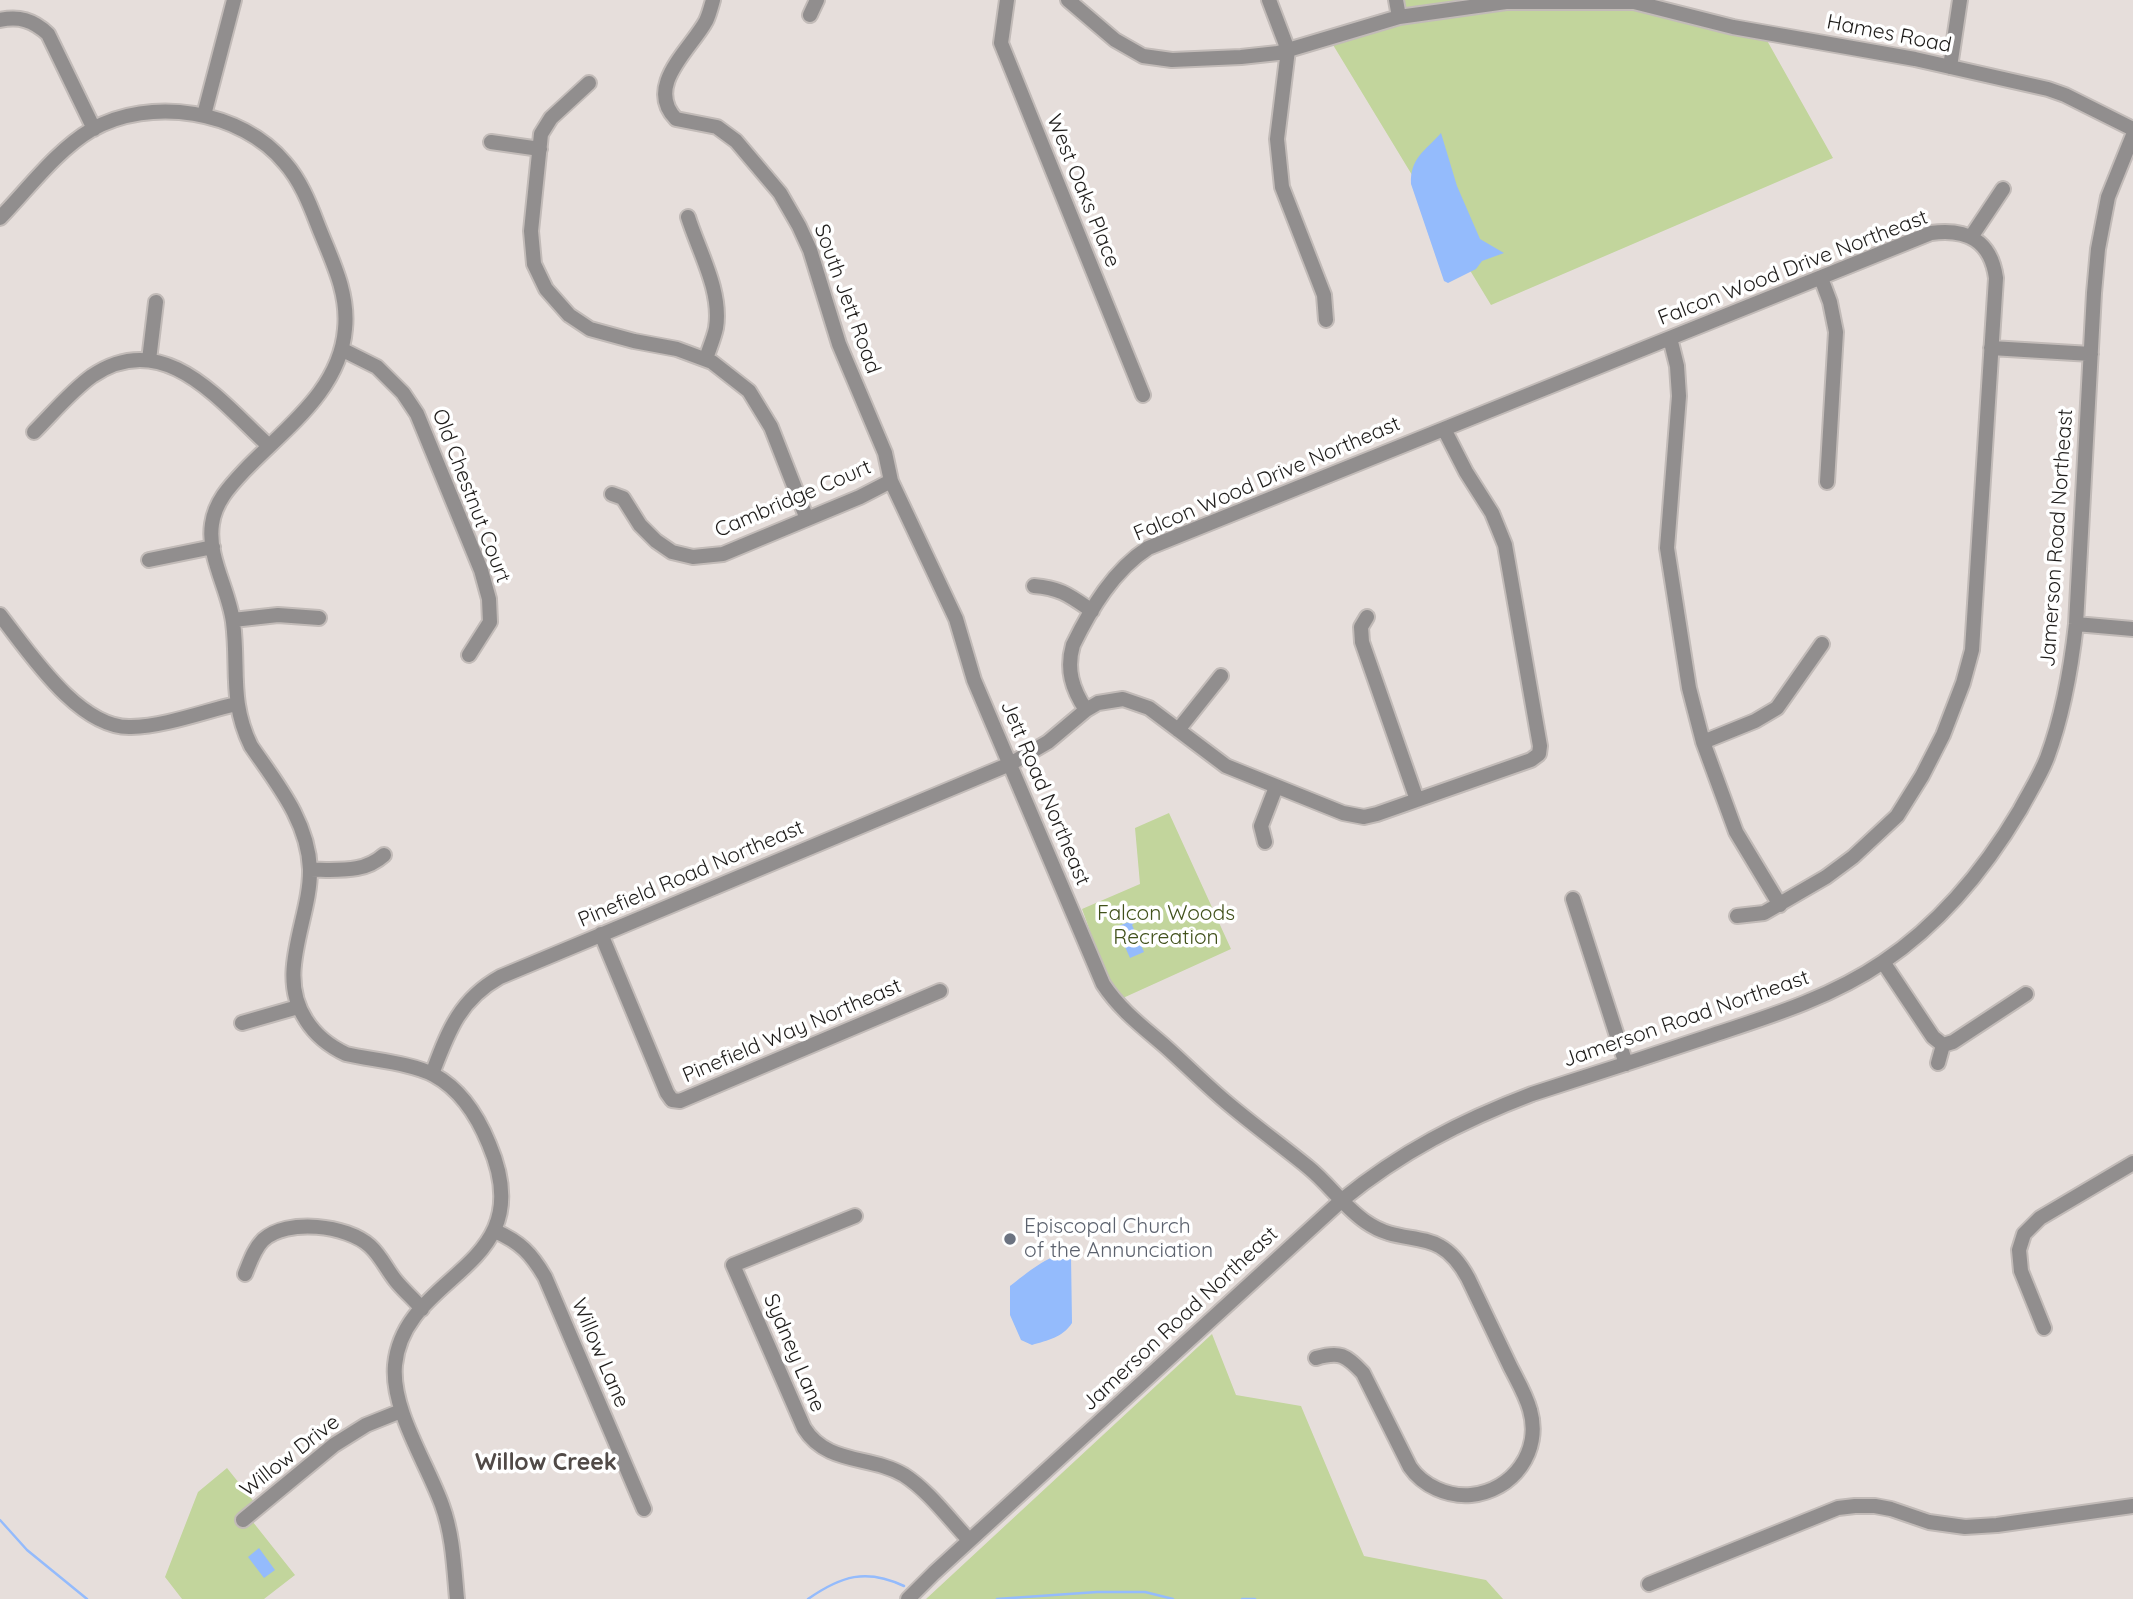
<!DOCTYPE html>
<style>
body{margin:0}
canvas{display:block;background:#e6dedb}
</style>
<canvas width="2133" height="1599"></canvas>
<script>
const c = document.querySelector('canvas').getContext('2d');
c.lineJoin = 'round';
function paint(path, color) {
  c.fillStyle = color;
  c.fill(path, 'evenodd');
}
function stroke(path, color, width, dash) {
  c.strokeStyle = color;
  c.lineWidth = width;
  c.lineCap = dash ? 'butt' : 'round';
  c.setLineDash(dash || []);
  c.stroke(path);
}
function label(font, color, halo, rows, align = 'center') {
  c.font = font + ' Quicksand,sans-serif';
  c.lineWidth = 7;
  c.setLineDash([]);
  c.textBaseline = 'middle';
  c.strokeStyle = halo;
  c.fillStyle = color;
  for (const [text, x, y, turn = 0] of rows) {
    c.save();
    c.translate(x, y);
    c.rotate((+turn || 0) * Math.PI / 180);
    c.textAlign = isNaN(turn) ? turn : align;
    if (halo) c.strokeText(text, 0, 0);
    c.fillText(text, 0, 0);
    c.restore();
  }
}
const green = new Path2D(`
 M1397,0H1604L1760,28L1833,158L1491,305L1327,35L1400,15Z
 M1169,813L1231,949L1123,998L1106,975L1082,909L1140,884L1135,828Z
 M1212,1334L1236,1395L1301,1406L1364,1556L1486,1580L1503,1599H926Z
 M227,1468L255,1503L245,1512L295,1575L264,1599H182L165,1577L198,1492Z`);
const water = new Path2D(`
 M1441,133L1457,186L1480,239L1504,253L1482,261L1476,269L1448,283L1444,281L1411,184C1410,158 1425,151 1441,133Z
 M1133,920L1134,923L1132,925L1144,952L1130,958L1118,931H1115L1114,928Z
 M1069,1253L1071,1255L1072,1323C1062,1338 1048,1340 1032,1345L1021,1340L1010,1315V1286C1026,1274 1048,1254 1069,1253Z
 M259,1548L275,1570L264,1578L248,1557Z`);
const stream = new Path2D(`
 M0,1520L27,1550L87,1599
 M808,1599C841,1576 866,1568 904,1586
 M997,1599L1097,1592H1145L1173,1599
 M1242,1599H1255`);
const minor = new Path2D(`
 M713,0C711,7 709,15 706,21C691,49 644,86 676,119L717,127L736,141L780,193L799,226L810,250L839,344L885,453L891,481L956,619L974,680L1103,984C1120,1010 1143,1027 1166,1047C1186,1065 1205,1084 1225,1101C1252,1124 1281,1145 1308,1167C1329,1184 1344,1207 1366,1222C1406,1250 1438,1222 1468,1278C1482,1307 1496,1337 1510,1366C1517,1380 1526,1395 1530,1410C1542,1451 1513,1491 1471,1495C1448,1497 1423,1486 1410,1467L1363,1373C1346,1355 1340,1351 1316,1358
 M1007,0L1001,43L1143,395
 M1068,0L1115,40L1143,56L1172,60L1241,57L1278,53L1399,17L1506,2H1634L1733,27L1915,59L2048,89L2065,95L2133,129
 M1269,0L1288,50L1277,139L1282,187L1324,295L1326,320
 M1396,0L1399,17
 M810,15L817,0
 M0,20C19,16 33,20 48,34L94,129
 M1950,67L1960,0
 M589,83L551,118L541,134L531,231L534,264L546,289L569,315L590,329L634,341L677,349L712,362L749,391L771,427L807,519
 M204,115L234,0
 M491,142L540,149
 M688,217C699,252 722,291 716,328C714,338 709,349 706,359
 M0,218C28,189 57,150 91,130C150,96 242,110 285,163C300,180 309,202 317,223C330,257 349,291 345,329C340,391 284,429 244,471C229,487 215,502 212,524C207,557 229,590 233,622C239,668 229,701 251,746C277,784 308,821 310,869C311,919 275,973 306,1020C316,1036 329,1046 346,1054C371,1060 412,1063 434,1075C460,1089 478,1117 489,1144C543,1270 404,1271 395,1365C391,1410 427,1463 442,1505C453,1535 454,1567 457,1599
 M1971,237L2003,189
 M1821,278L1830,302L1836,332L1827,482
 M1670,338L1677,366L1679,396L1667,548L1689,688L1703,742L1736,832L1780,905
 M1991,348L2091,354
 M343,350L377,367L403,393L417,414L481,570L489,599L490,622L469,655
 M149,360L156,302
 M34,432C53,413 71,391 92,376C164,327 220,401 268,445
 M612,494L623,498L640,525L656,541L672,552L693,557L723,554L860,497L891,481
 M149,560L213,547
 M1034,586C1061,588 1070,596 1092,611
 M0,615C29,652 79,729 131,727C166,726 202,712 236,704
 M1367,617L1361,627L1362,642L1417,800
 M233,620L278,615L319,618
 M2076,624L2133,629
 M1086,710C1072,689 1066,669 1073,645C1091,608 1114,570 1148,548L1931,233C1967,228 1991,241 1996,278L1972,650L1963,683L1943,735L1922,776L1897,816L1853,857L1826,877L1764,913L1737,916
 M1178,730L1221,676
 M1703,742L1755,721L1777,708L1822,644
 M1265,842L1261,826L1276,787
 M310,870C337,869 363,874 384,855
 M1573,899L1626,1064
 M601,934L667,1093L672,1100L680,1101L940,991
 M1883,962L1933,1037L1943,1045L1953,1042L2026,994
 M242,1023L298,1007
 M1938,1063L1943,1045
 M432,1074C448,1032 459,1000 500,977L1010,764L1048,742L1086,710L1098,703L1123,699L1149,708L1226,766L1343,813L1364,817L1377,814L1531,760L1539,754L1540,746L1505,545L1492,513L1466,472L1444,429
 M855,1216L733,1265L804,1428C827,1465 870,1455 904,1475C929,1491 949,1519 969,1540
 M495,1231C520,1242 531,1253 545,1277L644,1509
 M245,1274C250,1262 254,1249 263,1240C287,1218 347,1225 370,1246C381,1256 387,1270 396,1281C404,1291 414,1299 422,1309
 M2044,1328L2021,1271L2019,1250L2024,1234L2040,1218L2133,1163
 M243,1520L334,1445L366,1425L401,1411
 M1649,1584L1838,1508L1855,1506H1875L1891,1509L1929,1522L1965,1527L1997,1525L2133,1506
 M908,1599L934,1573L1342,1200C1401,1152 1461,1121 1532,1094C1592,1075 1653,1055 1713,1035C1771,1016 1832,997 1883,962C1941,923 1985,869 2020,810C2029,793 2040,776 2047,758C2063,715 2071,669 2076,624L2094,293L2098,249L2108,197L2133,135`);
const markers = [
 [1010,1239,7,"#6b7280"]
];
const streetNames = [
 ["Hames Road",1889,34,11],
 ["West Oaks Place",1083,191,68],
 ["Falcon Wood Drive Northeast",1793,268,-21],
 ["South Jett Road",847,299,70],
 ["Falcon Wood Drive Northeast",1267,479,-23],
 ["Old Chestnut Court",471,496,69],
 ["Cambridge Court",793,499,-23],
 ["Jamerson Road Northeast",2057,538,-86],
 ["Jett Road Northeast",1045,793,67],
 ["Pinefield Road Northeast",691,874,-23],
 ["Jamerson Road Northeast",1686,1019,-19],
 ["Pinefield Way Northeast",792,1031,-23],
 ["Jamerson Road Northeast",1180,1319,-43],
 ["Willow Lane",600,1353,67],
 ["Sydney Lane",794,1353,67],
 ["Willow Drive",290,1456,-38]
];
const parkNames = [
 ["Falcon Woods",1166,914],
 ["Recreation",1166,938]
];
const worshipNames = [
 ["Episcopal Church",1024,1227],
 ["of the Annunciation",1024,1251]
];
const neighbourhoodNames = [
 ["Willow Creek",546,1463]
];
paint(green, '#c2d59c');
paint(water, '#94bbfc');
stroke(stream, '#94bbfc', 2.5);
stroke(minor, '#c2bbb8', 18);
stroke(minor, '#918e8e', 14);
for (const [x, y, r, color] of markers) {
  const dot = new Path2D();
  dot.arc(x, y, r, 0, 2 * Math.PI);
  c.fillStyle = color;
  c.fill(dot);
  stroke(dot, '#fff', 2.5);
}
label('21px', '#1e1c1a', '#fff', streetNames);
label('21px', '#41511b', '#fff', parkNames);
label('21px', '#5b616d', '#fff', worshipNames, 'left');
label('bold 23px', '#514a47', '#fff', neighbourhoodNames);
</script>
